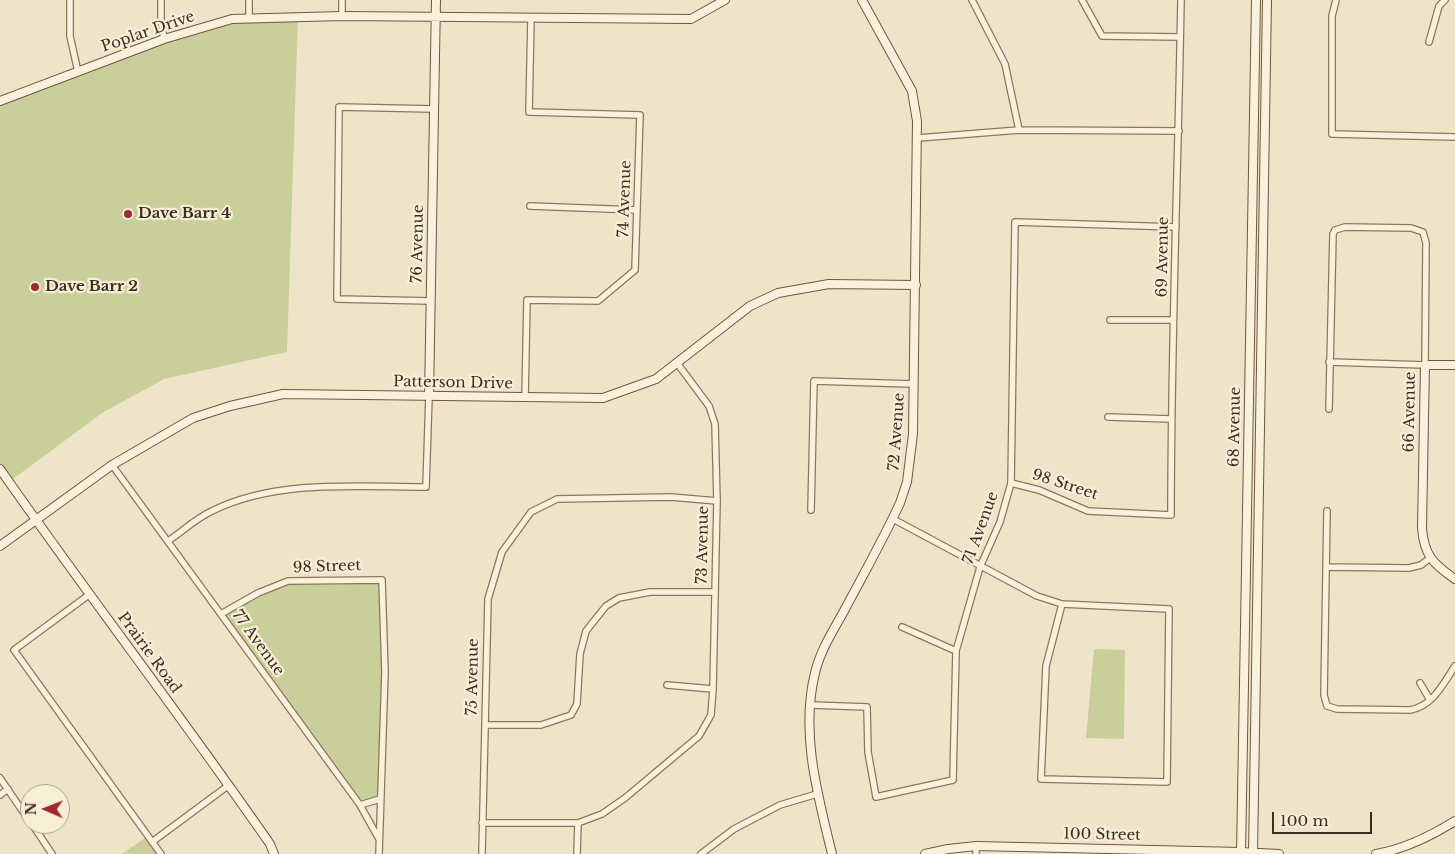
<!DOCTYPE html>
<style>
body{margin:0}
#map{position:relative;width:1455px;height:854px;overflow:hidden;background:#f0e4c8;font-family:"Libre Baskerville",serif}
canvas{display:block}
.north{position:absolute;left:20px;top:784px;width:50px;height:50px;box-sizing:border-box;background:#f7eed8;border:1px solid #ada18e;border-radius:50%;rotate:271deg;font-size:14px;font-weight:700;line-height:20px;text-align:center;color:#3d2e20}
.north::after{content:'';display:block;margin:auto;width:18px;height:22px;background:#9e2a2b;clip-path:polygon(50% 0,100% 100%,50% 72%,0 100%)}
.scale{position:absolute;left:1272px;top:812px;width:100px;height:22px;box-sizing:border-box;border:2px solid #3d2e20;border-top:0;padding-left:6px;font-size:15px;line-height:18px;white-space:nowrap;color:#3d2e20;-webkit-text-stroke:4px #f7eed8;paint-order:stroke}
</style>
<div id="map">
<canvas width="1455" height="854"></canvas>
<div class="north">N</div>
<div class="scale">100 m</div>
</div>
<script>
const c = document.querySelector('canvas').getContext('2d');
c.lineJoin = 'round';
function paint(path, color) {
  c.fillStyle = color;
  c.fill(path, 'evenodd');
}
function stroke(path, color, width, dash) {
  c.strokeStyle = color;
  c.lineWidth = width;
  c.lineCap = dash ? 'butt' : 'round';
  c.setLineDash(dash || []);
  c.stroke(path);
}
function label(font, color, halo, rows, align = 'center') {
  c.font = font + ' "Libre Baskerville",serif';
  c.lineWidth = 4.5;
  c.setLineDash([]);
  c.textBaseline = 'middle';
  c.strokeStyle = halo;
  c.fillStyle = color;
  for (const [text, x, y, turn = 0] of rows) {
    c.save();
    c.translate(x, y);
    c.rotate((+turn || 0) * Math.PI / 180);
    c.textAlign = isNaN(turn) ? turn : align;
    if (halo) c.strokeText(text, 0, 0);
    c.fillText(text, 0, 0);
    c.restore();
  }
}
const green = new Path2D(`
 M298,17L287,352L164,379L102,413L9,482L0,469V95L78,72L232,19Z
 M382,580L380,799L360,805L221,614L288,581Z
 M1094,649L1125,650L1124,739L1086,738Z
 M145,838L157,854H122Z`);
const street = new Path2D(`
 M70,0V36L78,72
 M161,0V20L164,39
 M972,0L1005,64L1019,130
 M1082,0L1102,36L1180,37
 M1336,0L1332,16V134L1455,137
 M342,16V0
 M249,18V0
 M1429,42L1439,6L1445,0
 M918,138L1019,130L1179,131
 M530,206L636,210
 M431,301L337,299L339,107L434,109
 M1110,320H1173
 M525,398L527,300L598,301L635,270L640,115L529,112L531,19
 M1329,409L1333,234L1335,230L1345,227L1411,228L1423,232L1426,243L1425,365L1329,362
 M1108,417L1171,419
 M112,465L360,805L379,839
 M1011,483L1039,490L1088,511L1171,515C1171,343 1178,172 1181,0
 M811,510L814,381L913,384
 M1327,511L1324,695L1327,706L1337,709L1410,710C1433,706 1443,684 1455,666
 M893,519L1037,596L1062,604L1169,609L1167,782L1041,779L1046,666L1062,604
 M168,541C182,532 196,518 212,511C277,479 356,487 426,487L429,396
 M1326,567L1409,568L1421,565L1430,558
 M90,594L14,650L161,854
 M221,614L258,593L288,581L382,580L385,672L379,854
 M902,627L956,651
 M1420,683L1430,700
 M667,685L713,689
 M811,705L867,707L868,752L876,797L953,780L956,651L980,567L1000,522L1011,483L1015,222L1176,227
 M485,725H541L571,715L577,704L580,654L586,631L606,606L619,598L650,592H715
 M0,778L30,822
 M0,795L8,789
 M360,805L380,799
 M482,823H578L602,814L625,798L699,736L711,715L713,689L717,501L715,424L709,406L677,363
 M32,824L52,854
 M152,842L229,785
 M482,854L488,599L502,552L531,512L557,499L671,497L717,501
 M577,854L578,823
 M701,854L734,829L780,805L817,794
 M976,854V846`);
const secondary = new Path2D(`
 M0,101L164,39L232,19L342,16L691,19L725,0
 M1455,365H1425L1422,528C1424,555 1433,564 1455,579
 M429,396L436,0
 M0,469C88,595 182,717 270,844L274,854
 M0,546L112,465L193,418L230,406L283,394L603,398L656,379L750,306L778,293L829,284L916,285
 M832,854C818,796 800,733 815,673C820,651 833,631 844,611C863,575 883,540 900,503L907,482L913,434L917,121L912,91L862,0
 M925,854L948,849L976,846L1241,852L1279,854
 M1241,854L1256,0
 M1253,854L1267,0
 M1376,854C1405,849 1431,836 1455,821`);
const markers = [
 [128,214,5,"#9e2a2b"],
 [35,287,5,"#9e2a2b"]
];
const streetNames = [
 ["Poplar Drive",148,32,-19],
 ["74 Avenue",625,199,-88],
 ["76 Avenue",418,244,-89],
 ["69 Avenue",1163,257,-89],
 ["Patterson Drive",453,383,1],
 ["66 Avenue",1410,412,-89],
 ["68 Avenue",1235,427,-89],
 ["72 Avenue",897,432,-86],
 ["98 Street",1065,485,18],
 ["71 Avenue",981,528,-70],
 ["73 Avenue",703,545,-89],
 ["98 Street",327,567,-2],
 ["77 Avenue",258,643,54],
 ["Prairie Road",149,653,54],
 ["75 Avenue",473,677,-89],
 ["100 Street",1102,835,1]
];
const poiNames = [
 ["Dave Barr 4",138,214],
 ["Dave Barr 2",45,287]
];
paint(green, '#c9cf9b');
stroke(street, '#8d765c', 8);
stroke(secondary, '#6f573f', 10);
stroke(street, '#faf1dc', 5.5);
stroke(secondary, '#faf1dc', 8);
for (const [x, y, r, color] of markers) {
  const dot = new Path2D();
  dot.arc(x, y, r, 0, 2 * Math.PI);
  c.fillStyle = color;
  c.fill(dot);
  stroke(dot, '#f7eed8', 2);
}
label('15px', '#3d2e20', '#f7eed8', streetNames);
label('bold 15px', '#3d2e20', '#f7eed8', poiNames, 'left');
</script>
